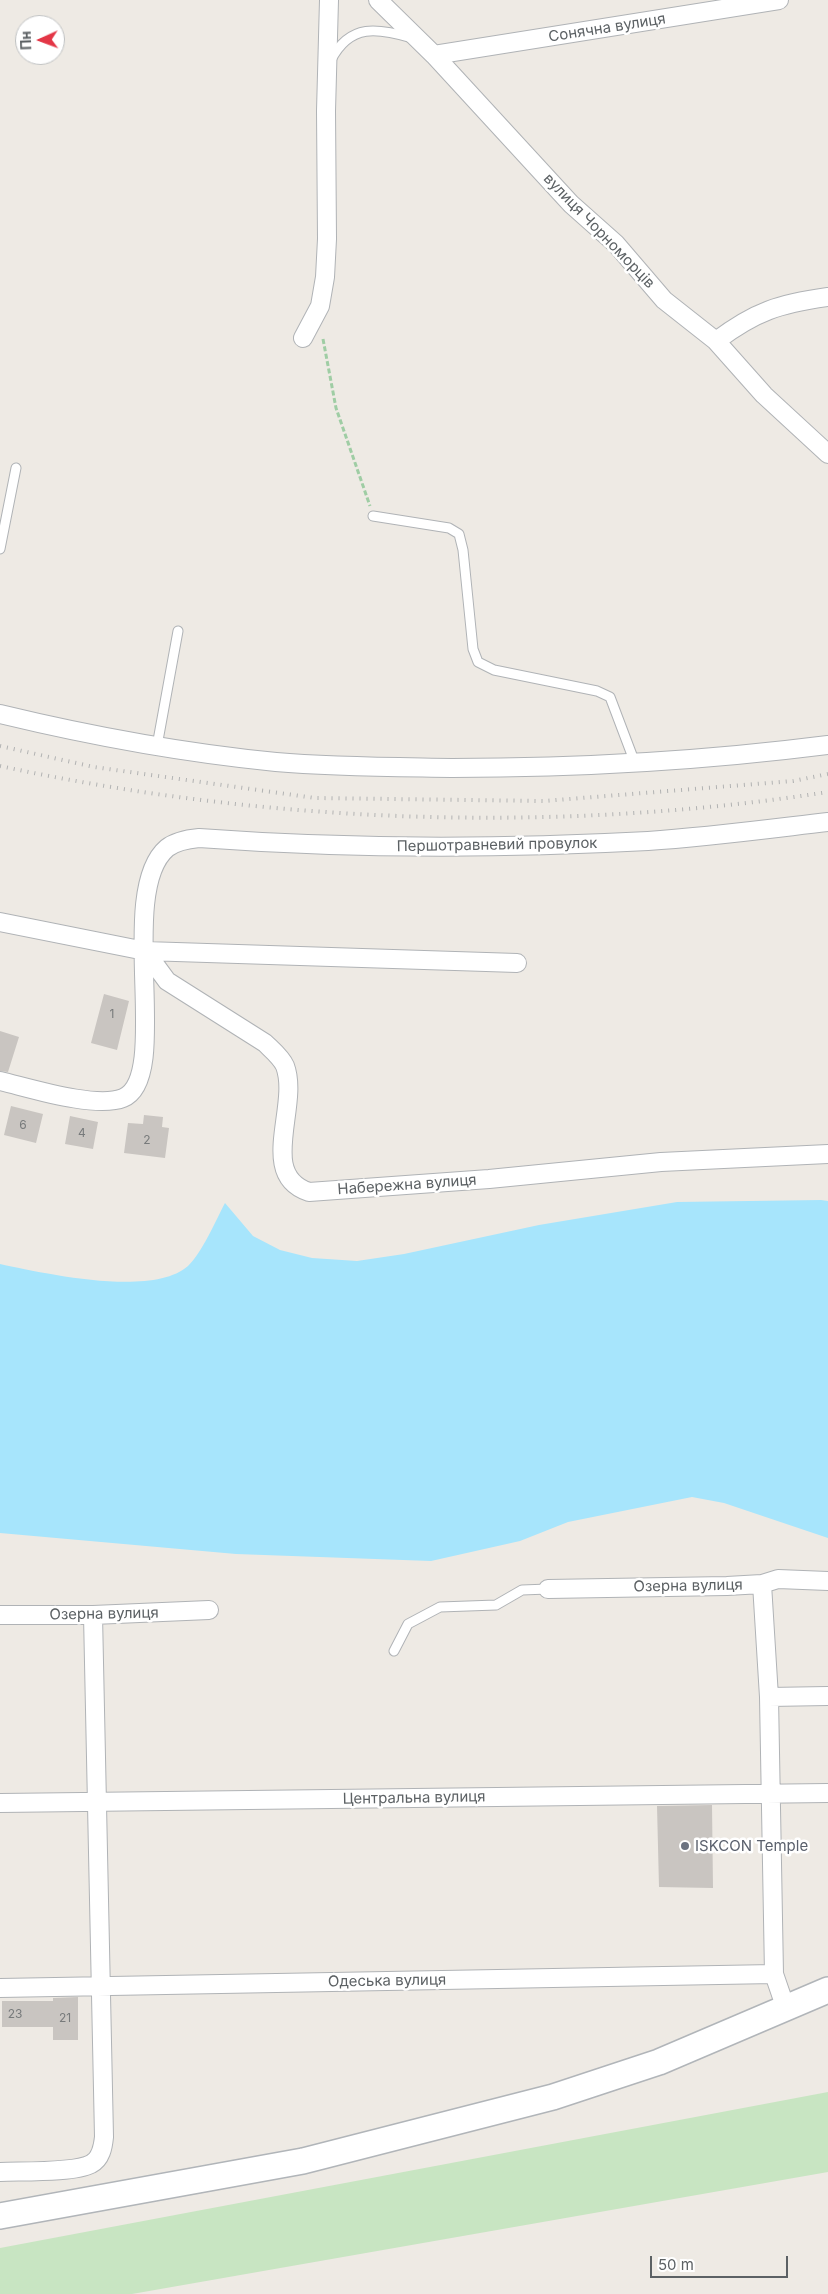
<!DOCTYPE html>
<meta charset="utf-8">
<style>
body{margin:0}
#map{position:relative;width:828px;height:2294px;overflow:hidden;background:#eeeae4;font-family:Inter,sans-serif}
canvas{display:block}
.north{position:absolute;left:15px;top:15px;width:50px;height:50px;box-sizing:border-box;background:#fff;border:1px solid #bec0c1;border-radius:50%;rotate:268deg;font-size:14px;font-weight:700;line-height:20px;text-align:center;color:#5c6164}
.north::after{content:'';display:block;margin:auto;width:18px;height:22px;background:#e33646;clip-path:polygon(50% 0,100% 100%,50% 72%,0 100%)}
.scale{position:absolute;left:650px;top:2256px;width:138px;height:22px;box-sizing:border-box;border:2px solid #5c6164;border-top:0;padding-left:6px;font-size:15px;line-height:18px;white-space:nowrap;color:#5c6164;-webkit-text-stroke:4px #fff;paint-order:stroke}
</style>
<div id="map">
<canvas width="828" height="2294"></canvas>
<div class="north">Пн</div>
<div class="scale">50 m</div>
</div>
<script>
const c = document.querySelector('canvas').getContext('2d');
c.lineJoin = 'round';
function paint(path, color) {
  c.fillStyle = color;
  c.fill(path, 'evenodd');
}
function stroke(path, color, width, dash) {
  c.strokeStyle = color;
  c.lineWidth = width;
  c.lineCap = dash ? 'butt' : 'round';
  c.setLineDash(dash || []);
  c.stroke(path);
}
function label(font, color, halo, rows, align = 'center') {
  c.font = font + ' Inter,sans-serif';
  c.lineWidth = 5;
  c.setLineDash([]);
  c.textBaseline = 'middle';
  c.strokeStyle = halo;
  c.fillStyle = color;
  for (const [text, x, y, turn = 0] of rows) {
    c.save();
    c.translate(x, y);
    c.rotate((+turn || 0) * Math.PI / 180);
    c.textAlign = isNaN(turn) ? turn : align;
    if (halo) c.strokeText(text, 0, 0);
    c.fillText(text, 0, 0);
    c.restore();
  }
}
const green = new Path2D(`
 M828,2092V2172L132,2294H0V2248Z`);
const water = new Path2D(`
 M821,1200L828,1201V1538L724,1503L692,1497L568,1522L520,1541L431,1561L236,1554L0,1533V1264C43,1273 152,1298 188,1266C202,1253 216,1220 225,1203L253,1236L280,1250L312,1258L357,1261L404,1254L539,1225L677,1202Z`);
const building = new Path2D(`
 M104,994L129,1001L117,1050L91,1043Z
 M0,1031L19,1037L8,1072L0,1071Z
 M11,1106L43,1114L36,1143L4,1135Z
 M144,1115L163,1117L162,1127L169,1128L165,1158L124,1153L128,1123L143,1124Z
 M70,1116L98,1122L93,1149L65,1144Z
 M712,1805L713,1888L659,1887L657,1806Z
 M78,1997V2040H53V2027H2V2001H53V1998Z`);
const path = new Path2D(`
 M323,339L336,408L370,506`);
const service = new Path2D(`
 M331,60C350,23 378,28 412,38
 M373,516L449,528L459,534L463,550L473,649L478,662L494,670L597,691L610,697L635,763
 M0,549L16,468
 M157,746L178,631
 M394,1651L408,1624L440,1607L496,1605L522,1590L548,1589`);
const minor = new Path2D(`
 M378,0L434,55L571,204L616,244L664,300L716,341L764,395L828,454
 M434,55L779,0
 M303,338L320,306L325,277L327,239L326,111L329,0
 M716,341C756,311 779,304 828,297
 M0,714C91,736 184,753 276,762C335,767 394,767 452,768C578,768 703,761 828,745
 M0,922L145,951L517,963
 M145,951L167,981L265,1043C272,1050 281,1057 285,1066C300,1106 257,1175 309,1192L489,1179L661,1162L828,1154
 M0,1081C30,1088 96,1109 123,1098C173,1078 115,892 167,848C176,841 188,839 199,838C348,849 498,849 648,841C708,837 768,829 828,822
 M762,1584L769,1697L774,1974L786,2009
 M548,1589L727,1586L762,1584L778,1579L828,1581
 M0,1615H93L209,1610
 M769,1697L828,1696
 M0,1803L828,1793
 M0,1988L774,1974
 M0,2172C21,2171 74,2173 91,2164C101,2159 103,2147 104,2137L93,1615`);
const secondary = new Path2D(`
 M0,2216L303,2161L553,2097L659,2062L828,1990`);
const rail = new Path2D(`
 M0,746L94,767L315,798L544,801L793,781L828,774
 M0,766C270,824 555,834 828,792`);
const markers = [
 [685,1846,5,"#6b7280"]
];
const numberNames = [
 ["1",112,1014],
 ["6",23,1125],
 ["4",82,1133],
 ["2",147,1140],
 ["23",15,2014],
 ["21",65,2018]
];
const streetNames = [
 ["Сонячна вулиця",607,28,-9],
 ["вулиця Чорноморців",599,231,46],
 ["Першотравневий провулок",497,845,-1],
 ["Набережна вулиця",407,1185,-4],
 ["Озерна вулиця",688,1586,-1],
 ["Озерна вулиця",104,1614,-1],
 ["Центральна вулиця",414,1798,-1],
 ["Одеська вулиця",387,1981,-1]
];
const worshipNames = [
 ["ISKCON Temple",695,1846]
];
paint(green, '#c8e5c2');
paint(water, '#a7e5fc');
paint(building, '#c9c5c1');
stroke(service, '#b0b3b6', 11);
stroke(minor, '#b0b3b6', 20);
stroke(secondary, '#b1b5b9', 28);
stroke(path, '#9fcda4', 3, [5, 2.5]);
stroke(service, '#fff', 9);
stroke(minor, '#fff', 18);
stroke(secondary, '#fff', 25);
stroke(rail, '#b1b2b2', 4, [1, 6]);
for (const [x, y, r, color] of markers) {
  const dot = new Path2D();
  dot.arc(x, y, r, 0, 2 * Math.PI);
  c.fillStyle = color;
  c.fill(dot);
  stroke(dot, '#fff', 2);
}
label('12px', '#777a7b', null, numberNames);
label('15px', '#5c6164', '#fff', streetNames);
label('15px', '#5b616d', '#fff', worshipNames, 'left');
</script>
